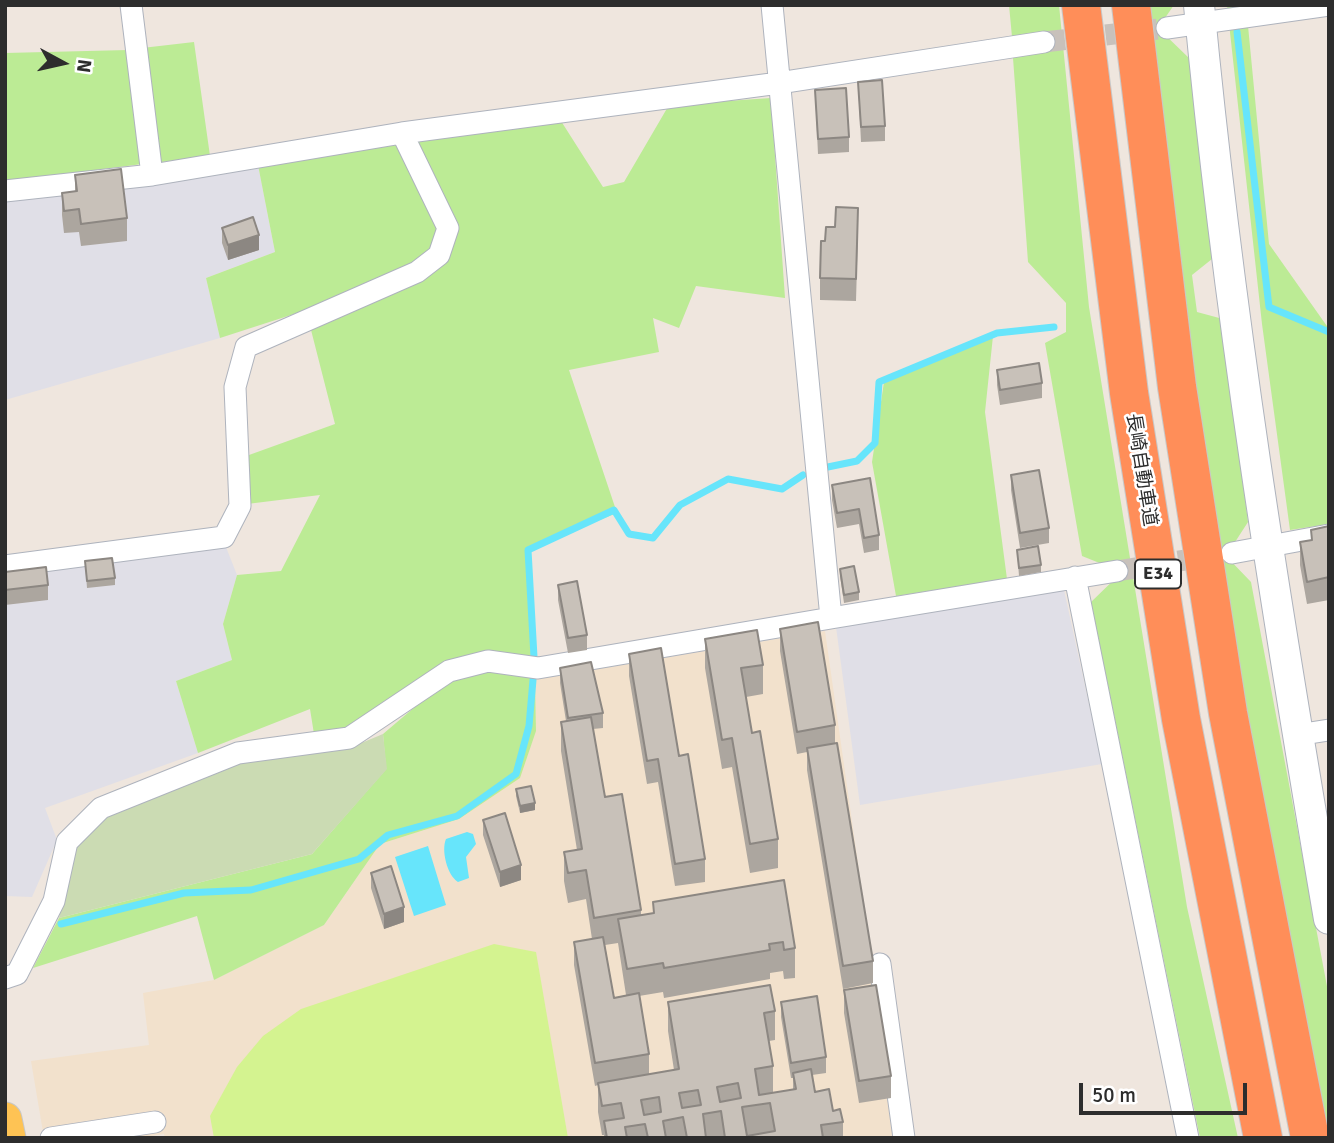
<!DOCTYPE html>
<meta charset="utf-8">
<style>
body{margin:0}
#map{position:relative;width:1334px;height:1143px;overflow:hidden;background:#efe6de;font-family:Signika,sans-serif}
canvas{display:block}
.frame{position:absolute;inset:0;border:7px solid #2d2d2d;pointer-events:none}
.north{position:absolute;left:28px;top:28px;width:70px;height:70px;-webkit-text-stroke:5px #fff;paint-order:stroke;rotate:98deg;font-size:19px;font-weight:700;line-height:28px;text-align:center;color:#2d2d2d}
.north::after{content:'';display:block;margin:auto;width:24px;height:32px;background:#2d2d2d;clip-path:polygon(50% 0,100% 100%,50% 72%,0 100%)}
.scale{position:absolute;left:1079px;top:1083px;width:168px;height:32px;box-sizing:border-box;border:4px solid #2d2d2d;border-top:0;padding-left:9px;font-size:21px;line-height:24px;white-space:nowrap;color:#2d2d2d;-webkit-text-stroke:5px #fff;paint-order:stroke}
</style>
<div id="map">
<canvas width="1334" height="1143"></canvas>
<div class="frame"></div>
<div class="north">N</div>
<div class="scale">50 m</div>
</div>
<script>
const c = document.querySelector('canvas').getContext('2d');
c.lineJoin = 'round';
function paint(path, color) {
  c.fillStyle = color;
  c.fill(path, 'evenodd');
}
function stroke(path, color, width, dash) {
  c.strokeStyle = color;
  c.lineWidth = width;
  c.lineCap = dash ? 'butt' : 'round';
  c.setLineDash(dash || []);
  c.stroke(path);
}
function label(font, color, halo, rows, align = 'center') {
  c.font = font + ' Signika,"Noto Sans JP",sans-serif';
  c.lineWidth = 5;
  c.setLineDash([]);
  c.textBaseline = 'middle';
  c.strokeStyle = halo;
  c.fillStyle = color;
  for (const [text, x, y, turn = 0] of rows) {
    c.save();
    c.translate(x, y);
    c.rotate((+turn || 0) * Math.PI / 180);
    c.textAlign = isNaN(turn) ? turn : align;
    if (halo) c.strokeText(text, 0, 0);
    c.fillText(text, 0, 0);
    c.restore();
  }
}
const industrial = new Path2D(`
 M258,165L275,252L206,278L220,338L5,400V200Z
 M224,542L237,575L223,624L232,660L176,681L198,753L45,808L57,840L32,897L5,896V573Z
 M1064,590L1102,764L860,805L836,627Z`);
const education = new Path2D(`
 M825,631L897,1138H165L164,1134L139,1138H44L31,1061L149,1045L143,993L214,980L324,925L380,844L459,819L536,731L535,679Z`);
const green = new Path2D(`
 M1009,5H1059L1089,307L1187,907L1238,1138H1200L1091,602L1122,572L1082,556L1045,343L1066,332V303L1028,262L1013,58L1054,43L1012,37Z
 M1145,5H1174L1158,28L1191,60L1212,259L1192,275L1197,312L1223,319L1248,522L1226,556L1251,582L1329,997V1138H1323L1227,642Z
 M1227,5H1246L1269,244L1329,329V524L1290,530L1262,324Z
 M194,42L210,156L154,163L142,48Z
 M128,50L142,164L5,182V53Z
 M771,98L785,298L696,286L679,328L653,318L659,352L569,370L617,513L527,549L531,657L489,656L343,729L314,734L310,709L198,753L176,681L232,660L223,624L237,575L281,571L320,495L247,504L249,455L335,424L310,326L427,271L220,338L206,278L275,252L258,165L561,121L603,187L624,182L669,105Z
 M993,336L985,412L1007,579L896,596L872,462L884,382Z
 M491,666L535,679L536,731L520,778L459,819L380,844L324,925L214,980L197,916L33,968L59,918L312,854L386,769L383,734L449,678Z`);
const cemetery = new Path2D(`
 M383,734L387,769L312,854L59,918L74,845L111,813L242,760L359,744Z`);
const pitch = new Path2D(`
 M494,944L536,952L568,1138H214L210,1116L237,1067L263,1036L301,1009Z`);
const water = new Path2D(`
 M467,832L473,834L476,844L466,857L469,878L458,882C447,875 441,850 446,839Z
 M428,846L446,905L414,916L395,857Z`);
const stream = new Path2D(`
 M1237,32L1269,307L1329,332
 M823,468L857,461L875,443L879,382L997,333L1054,327
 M534,657L528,550L614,510L629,534L653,538L680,505L728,479L782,489L803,475
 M61,924L184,893L251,890L359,859L388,835L457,816L516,774L529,726L533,680`);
const streetTunnel = new Path2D(`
 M1044,42L1167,28
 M1117,571L1211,556`);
const street = new Path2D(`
 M131,5L152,175
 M772,5L831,618L1117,571
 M1167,28L1329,5
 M5,191L152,175L402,133L779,83L1044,42
 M1232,553L1329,535
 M5,566L224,537L240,506L235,387L246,347L417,272L439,255L448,228L402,133
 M1075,577L1188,1138
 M1297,735L1329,730
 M880,964L904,1138
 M5,978L17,974L54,901L67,842L101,808L238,753L349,738L449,671L488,661L538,668L831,618
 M51,1138L155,1122`);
const secondary = new Path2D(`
 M1199,5C1228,312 1277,615 1329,919`);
const primary = new Path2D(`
 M5,1119L9,1138`);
const highway = new Path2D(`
 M1081,5L1129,393L1181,719L1263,1138
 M1131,5L1177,387L1228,713L1310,1138`);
const wall = new Path2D(`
 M858,82L885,126V141L861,142Z
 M815,90L849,137V152L818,154Z
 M75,175L127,218V241L81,246L79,232L64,233L62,215V193L75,192Z
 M835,227L858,230L856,301L820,300V278L825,241Z
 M222,228L259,250L228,260L222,243Z
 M997,370L1042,383V398L1000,405L997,385Z
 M1011,475L1049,528V543L1020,548L1011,490Z
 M870,478L879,535V550L864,553L859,524L837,528L832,500V485Z
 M1329,526V600L1307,604L1300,565V542L1311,540V530Z
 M1017,550L1041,565V572L1019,576Z
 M85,561L115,578V585L87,588Z
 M840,569L859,592V600L844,603L840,576Z
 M5,572L48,585V600L5,605Z
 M558,585L587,635V650L568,653L558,600Z
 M780,629L835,725V743L873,961V983L843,989L807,770V752L797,754L780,651Z
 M705,639L763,665V694L746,697L752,733L778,839V868L750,873L732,767L722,769L705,668Z
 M629,654L679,756L705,859V882L675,886L658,782L647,784L629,676Z
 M560,668L603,713V728L593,729L605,797L641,910V915L653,913V902L784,880L795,948V978L784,979L783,971L770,973V979L664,998L663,992L639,996L649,1054V1075L674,1070L668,1031V1002L775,1011V1040L769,1041L773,1066V1093L793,1090V1078H791L781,1017V1002L826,1057V1073L812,1075L815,1092L843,1122V1138H604V1135H602L598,1112V1085L595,1086L574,965V942L592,939L586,899L568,903L564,881V852L577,850L561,751V722L566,721L560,683ZM618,943L626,995L614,998L605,945Z
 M516,789L535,810L520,813L516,796Z
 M483,820L521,880L500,887L483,835Z
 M371,873L404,922L384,929L371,888Z
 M844,990L891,1076V1098L859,1103L844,1013Z`);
const shadedWall = new Path2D(`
 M259,235V250L228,260V245Z
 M535,803V810L520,813V806Z
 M521,865V880L500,887V872Z
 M404,907V922L384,929V914Z`);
const building = new Path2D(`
 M882,80L885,126L861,127L858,82Z
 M846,88L849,137L818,139L815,90Z
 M121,169L127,218L81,224L79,209L64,211L62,193L77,191L75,175Z
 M836,207L858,208L856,279L820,278L821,241H825L826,227H835Z
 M253,217L259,235L228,245L222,228Z
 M1039,363L1042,383L1000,390L997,370Z
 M1039,470L1049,528L1020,533L1011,475Z
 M870,478L879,535L864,538L859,509L837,513L832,485Z
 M1329,526V577L1307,582L1300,542L1312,540L1311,530Z
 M1038,546L1041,565L1019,568L1017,550Z
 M112,558L115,578L87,581L85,561Z
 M854,566L859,592L844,595L840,569Z
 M46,567L48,585L5,590V572Z
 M577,581L587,635L568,638L558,585Z
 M818,622L835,725L797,732L780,629Z
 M757,630L763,665L741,668L752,733L760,731L778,839L750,844L732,738L722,740L705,639Z
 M661,648L679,756L688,754L705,859L675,864L658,759L647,761L629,654Z
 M591,662L603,713L568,718L560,668Z
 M591,717L605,797L622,794L641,910L594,918L586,870L568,873L564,852L582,849L561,722Z
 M837,743L873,961L843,966L807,748Z
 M531,786L535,803L520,806L516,789Z
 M505,813L521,865L500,872L483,820Z
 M391,866L404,907L384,914L371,873Z
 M784,880L795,948L784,950L783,942L769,944L770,950L664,968L663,963L627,969L618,919L654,913L653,902Z
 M603,937L614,998L639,993L649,1054L595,1063L574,942Z
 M770,985L775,1011L764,1013L773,1066L755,1069L759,1095L796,1089L793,1073L811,1069L815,1092L829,1089L833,1111L840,1109L843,1122L821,1125L823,1138H804V1137L796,1138H725L721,1111L703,1114L706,1138H687L683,1117L663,1121L666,1138H648L645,1124L625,1127L627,1138H607L604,1121L624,1118L621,1103L602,1106L598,1083L679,1069L668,1002ZM738,1083L741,1098L720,1102L717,1087ZM698,1090L701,1105L682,1108L679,1093ZM659,1097L661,1112L644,1115L641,1100ZM770,1103L775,1131L747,1136L742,1107Z
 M876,985L891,1076L859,1081L844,990Z
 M817,996L826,1057L791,1063L781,1002Z`);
const shields = [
 [1158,574,46]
];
const shieldNames = [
 ["E34",1158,574]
];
const streetNames = [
 ["長崎自動車道",1141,470,81]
];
paint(industrial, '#e0dfe7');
paint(education, '#f2e1cc');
paint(green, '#bceb95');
paint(cemetery, '#cbdbb3');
paint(pitch, '#d4f390');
paint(water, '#67e5fb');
stroke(stream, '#67e5fb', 7);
stroke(streetTunnel, '#c8c1bb', 21, [21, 10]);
stroke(street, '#aeb3bd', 23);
stroke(secondary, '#aeb3bd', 32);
stroke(primary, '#c8c8c8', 35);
stroke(highway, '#c8c8c8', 40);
stroke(street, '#fff', 21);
stroke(secondary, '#fff', 30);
stroke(primary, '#fec354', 33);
stroke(highway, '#ff8e59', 38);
paint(wall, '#aca69f');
paint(shadedWall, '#8c8782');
paint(building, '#c8c1b9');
stroke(building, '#8c8782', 2);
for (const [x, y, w] of shields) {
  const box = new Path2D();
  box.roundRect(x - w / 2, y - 14.5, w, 29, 5);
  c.fillStyle = '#fff';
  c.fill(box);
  stroke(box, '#2d2d2d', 2);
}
label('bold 18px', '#2d2d2d', null, shieldNames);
label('19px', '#2d2d2d', '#fff', streetNames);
</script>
